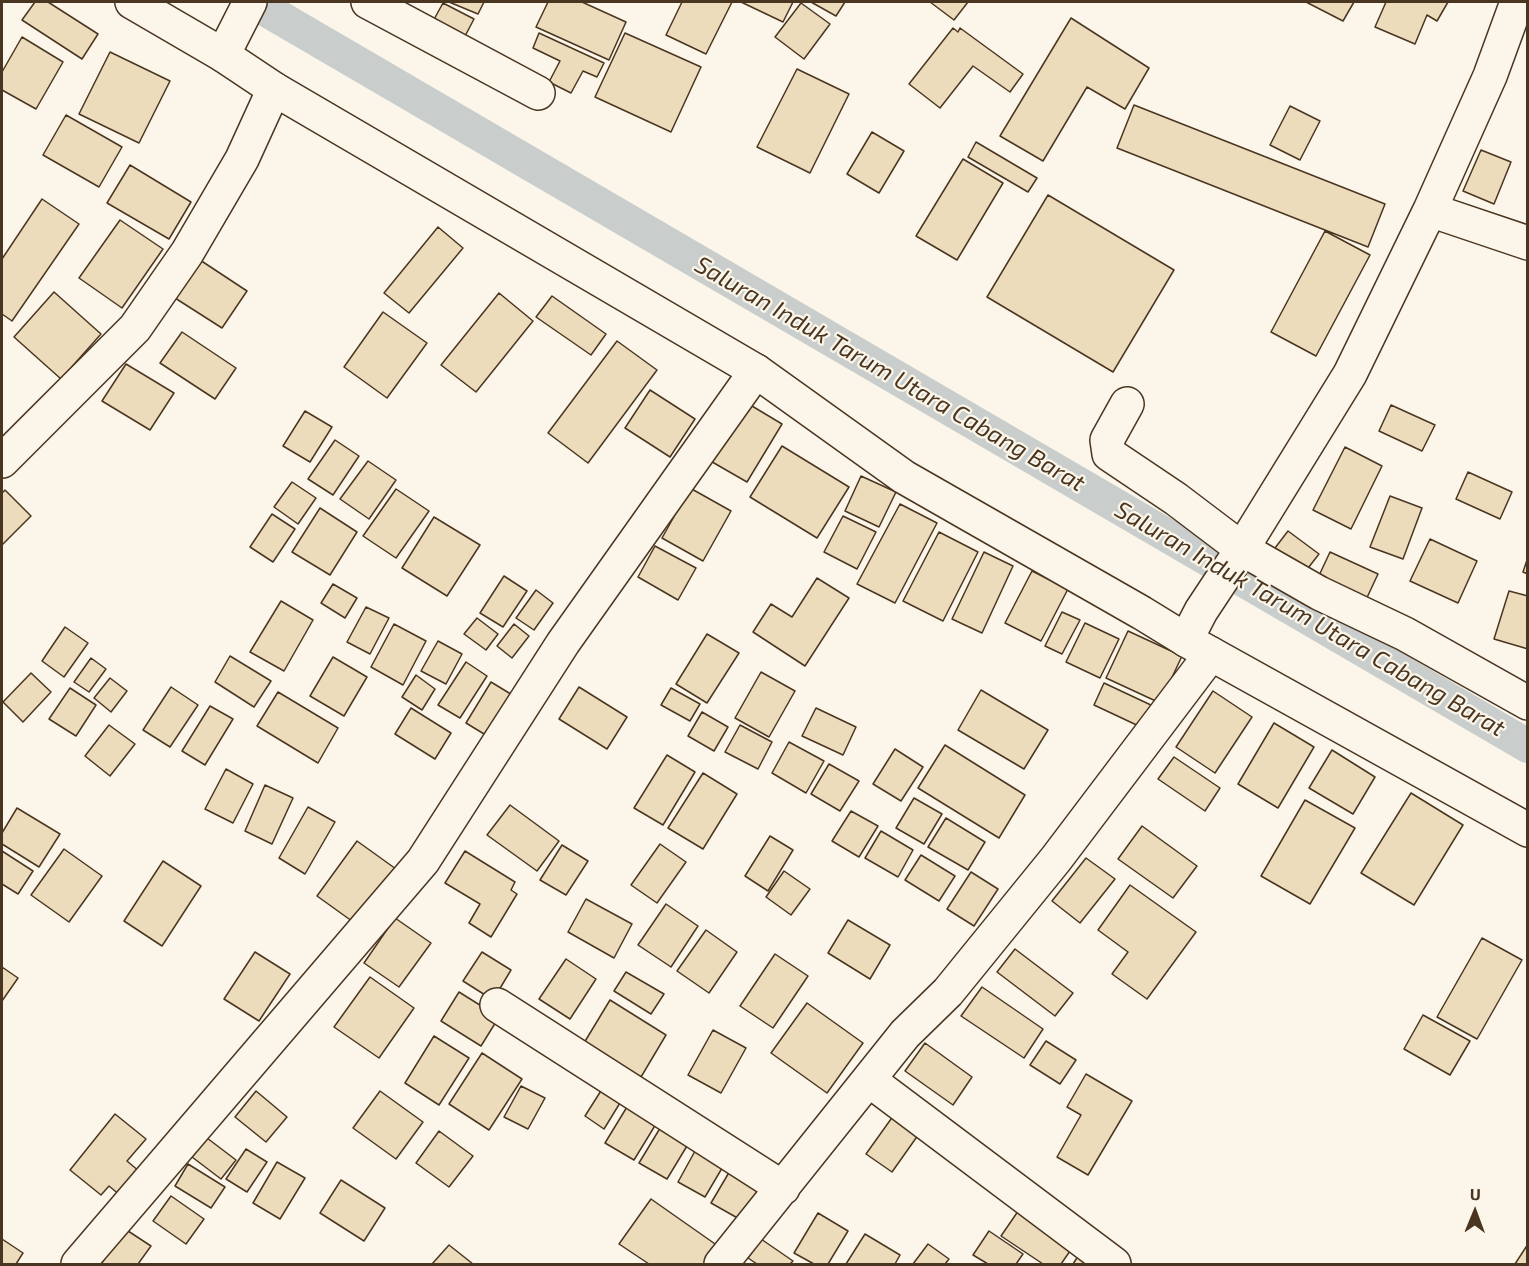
<!DOCTYPE html>
<style>
body{margin:0}
#map{position:relative;width:1529px;height:1266px;overflow:hidden;background:#fbf6e9;font-family:"Exo 2",sans-serif}
canvas{display:block}
.frame{position:absolute;inset:0;border:3px solid #4a3520;pointer-events:none}
.north{position:absolute;left:1445px;top:1182px;width:60px;height:60px;-webkit-text-stroke:4px #fbf6e9;paint-order:stroke;rotate:1deg;font-size:16px;font-weight:700;line-height:24px;text-align:center;color:#4a3520}
.north::after{content:'';display:block;margin:auto;width:21px;height:27px;background:#4a3520;clip-path:polygon(50% 0,100% 100%,50% 72%,0 100%)}
</style>
<div id="map">
<canvas width="1529" height="1266"></canvas>
<div class="frame"></div>
<div class="north">U</div>
</div>
<script>
const c = document.querySelector('canvas').getContext('2d');
c.lineJoin = 'round';
function stroke(path, color, width, dash) {
  c.strokeStyle = color;
  c.lineWidth = width;
  c.lineCap = dash ? 'butt' : 'round';
  c.setLineDash(dash || []);
  c.stroke(path);
}
function paint(path, color) {
  c.fillStyle = color;
  c.fill(path, 'evenodd');
}
function label(font, color, halo, rows, align = 'center') {
  c.font = font + ' "Exo 2",sans-serif';
  c.lineWidth = 4.5;
  c.setLineDash([]);
  c.textBaseline = 'middle';
  c.strokeStyle = halo;
  c.fillStyle = color;
  for (const [text, x, y, turn = 0] of rows) {
    c.save();
    c.translate(x, y);
    c.rotate((+turn || 0) * Math.PI / 180);
    c.textAlign = isNaN(turn) ? turn : align;
    if (halo) c.strokeText(text, 0, 0);
    c.fillText(text, 0, 0);
    c.restore();
  }
}
const canal = new Path2D(`
 M253,2L1528,746`);
const building = new Path2D(`
 M35,2H48L98,34L82,59L22,20Z
 M449,2H484L478,14Z
 M548,2H582L626,22L609,60L536,27Z
 M682,2H732L706,54L666,35Z
 M741,2H793L783,22Z
 M811,2H845L836,16Z
 M930,2H968L954,20Z
 M1306,2H1354L1343,21Z
 M1386,2H1448L1437,21L1427,15L1415,44L1375,27Z
 M443,3L474,19L463,40L432,23Z
 M801,3L830,24L804,59L775,37Z
 M1071,18L1149,68L1125,109L1087,87L1043,161L1000,136Z
 M953,28L958,32L960,28L1023,74L1010,92L973,66L940,108L909,84Z
 M539,33L604,63L597,77L583,71L571,93L549,82L560,61L533,48Z
 M625,33L701,67L671,132L595,97Z
 M22,37L63,62L36,109L2,90V72Z
 M110,52L170,81L139,143L79,114Z
 M797,69L849,94L810,173L757,147Z
 M1134,105L1385,204L1368,247L1117,148Z
 M1290,106L1320,121L1300,160L1270,145Z
 M66,115L122,147L99,187L43,155Z
 M872,132L904,151L879,193L847,174Z
 M976,142L1037,178L1028,192L968,157Z
 M1481,150L1511,162L1494,204L1463,191Z
 M963,159L1003,183L957,260L916,236Z
 M130,165L191,202L169,239L107,203Z
 M1048,195L1174,270L1113,372L987,297Z
 M42,199L79,224L12,321L2,314V259Z
 M120,220L163,249L122,308L79,278Z
 M438,227L463,248L409,313L384,293Z
 M1325,231L1370,255L1316,356L1271,332Z
 M200,260L247,291L222,328L175,298Z
 M54,292L101,334L61,379L14,337Z
 M499,293L533,321L476,392L441,365Z
 M552,296L606,334L591,355L536,317Z
 M383,312L427,343L387,398L344,367Z
 M182,332L236,368L215,399L160,363Z
 M617,341L657,370L588,463L548,433Z
 M126,364L174,393L150,430L102,401Z
 M650,390L695,419L670,457L625,428Z
 M742,400L782,424L747,482L707,459Z
 M1391,405L1435,425L1422,451L1379,431Z
 M305,411L332,427L310,462L283,446Z
 M335,440L359,456L333,495L308,479Z
 M782,446L849,487L817,538L750,497Z
 M1345,447L1382,466L1351,529L1313,510Z
 M368,461L396,480L369,519L340,499Z
 M1468,472L1512,492L1500,519L1456,499Z
 M861,476L896,492L879,527L845,511Z
 M292,482L316,498L298,524L274,507Z
 M690,488L731,511L703,561L662,538Z
 M396,489L429,511L396,558L363,536Z
 M5,490L31,516L2,545V493Z
 M1390,496L1422,508L1403,559L1370,547Z
 M900,504L937,523L895,603L857,584Z
 M320,508L357,532L330,575L292,552Z
 M272,514L295,529L273,562L250,547Z
 M843,516L876,532L857,569L824,552Z
 M434,517L480,545L447,596L402,568Z
 M1288,531L1319,554L1305,572L1275,548Z
 M939,532L978,552L943,621L903,601Z
 M1430,539L1477,561L1458,603L1410,581Z
 M655,546L696,568L678,600L638,577Z
 M984,552L1013,566L982,633L952,619Z
 M1330,552L1378,574L1364,604L1316,582Z
 M1528,557V574L1523,572Z
 M1032,571L1068,589L1041,641L1005,623Z
 M504,576L527,591L503,627L480,613Z
 M817,578L849,598L805,666L753,632L771,604L792,617Z
 M333,584L357,598L345,618L321,603Z
 M536,590L553,603L534,630L516,618Z
 M1509,591L1528,596V649L1494,639Z
 M281,601L313,620L284,671L250,652Z
 M366,607L389,618L370,654L347,642Z
 M1062,612L1080,620L1062,654L1045,646Z
 M477,618L498,634L486,650L464,634Z
 M1085,623L1119,639L1100,678L1066,662Z
 M394,624L426,641L403,685L371,667Z
 M514,624L529,636L512,658L497,646Z
 M65,627L88,643L64,677L42,661Z
 M1128,631L1182,656L1160,703L1106,678Z
 M707,634L739,653L707,703L676,684Z
 M438,641L462,654L446,684L421,671Z
 M230,656L271,681L254,707L215,682Z
 M333,657L367,677L344,716L310,696Z
 M91,658L106,669L89,692L74,682Z
 M466,662L487,676L460,718L438,705Z
 M761,672L795,691L769,737L735,718Z
 M31,673L51,692L23,722L3,702Z
 M416,675L435,689L422,710L402,697Z
 M110,678L127,691L111,712L94,698Z
 M491,682L514,696L489,737L466,723Z
 M1104,683L1153,706L1143,728L1094,705Z
 M171,687L198,705L170,747L143,730Z
 M579,687L627,717L607,749L559,719Z
 M70,688L96,705L76,736L49,719Z
 M671,688L700,704L690,721L661,705Z
 M981,690L1048,730L1024,769L958,730Z
 M1213,691L1252,717L1215,773L1176,747Z
 M278,692L338,728L318,763L257,726Z
 M210,706L233,719L205,765L182,751Z
 M411,708L451,733L435,759L395,734Z
 M816,708L856,727L843,755L802,736Z
 M702,712L728,727L714,751L688,736Z
 M1274,723L1314,747L1278,808L1238,784Z
 M109,725L135,744L110,776L85,756Z
 M740,725L772,742L758,769L725,752Z
 M789,742L824,761L806,793L772,773Z
 M945,745L1025,795L999,838L918,788Z
 M895,749L923,767L901,801L873,784Z
 M1332,750L1375,777L1353,814L1309,788Z
 M667,755L695,772L663,825L634,808Z
 M1174,757L1220,788L1205,811L1158,779Z
 M829,764L859,781L840,811L811,794Z
 M226,769L253,784L233,823L205,809Z
 M703,773L737,794L703,849L668,828Z
 M265,785L293,798L272,844L245,831Z
 M1411,793L1463,825L1414,905L1361,873Z
 M914,798L942,814L924,844L896,828Z
 M1305,800L1355,828L1310,904L1261,876Z
 M510,805L559,841L537,871L487,835Z
 M308,807L335,822L305,874L279,858Z
 M17,808L60,834L39,867L2,844V833Z
 M851,811L878,826L859,857L832,841Z
 M946,818L985,842L968,870L928,847Z
 M1142,826L1197,866L1173,898L1118,859Z
 M881,831L913,850L898,877L865,858Z
 M770,836L793,850L768,891L745,876Z
 M357,841L396,869L356,924L317,896Z
 M660,844L686,862L657,903L631,885Z
 M562,845L588,861L566,895L540,880Z
 M64,849L102,876L69,922L31,895Z
 M2,851L33,871L18,894L2,884Z
 M465,851L515,882L511,890L517,894L491,937L469,923L480,904L445,883Z
 M921,855L955,876L939,901L905,880Z
 M1086,858L1115,879L1080,923L1052,901Z
 M163,861L201,886L162,946L124,921Z
 M784,871L810,889L791,915L766,897Z
 M971,872L998,889L974,926L947,909Z
 M1130,885L1196,932L1147,999L1112,974L1128,952L1098,930Z
 M586,899L632,924L614,958L568,932Z
 M666,904L698,926L671,967L638,945Z
 M395,918L431,943L399,987L364,963Z
 M848,920L890,945L870,979L828,953Z
 M706,930L737,952L709,993L677,971Z
 M1482,938L1522,960L1477,1039L1437,1017Z
 M1015,949L1073,993L1055,1016L997,972Z
 M255,952L290,974L259,1021L224,999Z
 M482,952L511,970L493,1000L463,981Z
 M775,954L808,976L773,1028L740,1006Z
 M566,959L596,979L570,1019L539,999Z
 M2,967L18,978L2,1001Z
 M626,972L664,994L651,1014L614,991Z
 M370,977L414,1008L379,1058L334,1027Z
 M982,987L1043,1029L1024,1058L961,1016Z
 M459,992L499,1017L481,1046L441,1021Z
 M610,1000L666,1035L641,1077L584,1043Z
 M807,1003L863,1043L827,1093L771,1053Z
 M1423,1015L1470,1041L1450,1075L1404,1049Z
 M713,1030L746,1048L721,1093L688,1075Z
 M434,1036L469,1058L439,1105L405,1083Z
 M1046,1041L1076,1060L1060,1084L1030,1065Z
 M925,1043L972,1077L953,1105L905,1071Z
 M482,1053L522,1079L489,1130L449,1104Z
 M1086,1074L1132,1101L1088,1175L1057,1157L1081,1115L1067,1107Z
 M521,1086L545,1098L528,1129L504,1117Z
 M604,1086L623,1098L604,1129L585,1116Z
 M256,1091L287,1117L266,1142L235,1117Z
 M380,1091L423,1122L396,1159L353,1128Z
 M630,1102L659,1119L634,1160L605,1143Z
 M896,1112L921,1131L892,1172L866,1154Z
 M115,1114L146,1139L127,1161L140,1172L121,1196L109,1186L101,1195L70,1170Z
 M665,1120L693,1136L667,1179L639,1163Z
 M439,1131L473,1156L449,1187L416,1163Z
 M207,1138L236,1160L221,1179L192,1157Z
 M700,1142L728,1158L705,1197L678,1182Z
 M246,1149L267,1162L247,1192L226,1179Z
 M277,1162L305,1178L280,1219L253,1203Z
 M188,1164L225,1187L211,1208L175,1186Z
 M734,1164L764,1182L741,1220L711,1203Z
 M341,1180L385,1208L364,1241L320,1213Z
 M171,1196L204,1219L186,1244L153,1221Z
 M651,1199L718,1246L705,1264H649L619,1244Z
 M1023,1204L1077,1241L1061,1264H1043L1001,1236Z
 M818,1213L848,1231L828,1264H814L794,1253Z
 M125,1229L151,1246L138,1264H101Z
 M989,1231L1023,1254L1016,1264H988L973,1255Z
 M865,1234L900,1255L895,1264H846Z
 M2,1239L23,1253L16,1264H2Z
 M761,1239L793,1261L790,1264H757L748,1258Z
 M928,1244L949,1259L945,1264H913Z
 M1528,1244V1264H1515Z
 M449,1245L473,1264H432Z
 M1082,1250L1105,1264H1073Z`);
const minor = new Path2D(`
 M368,2L538,93
 M223,55L250,2
 M1430,210L1528,243
 M1127,404L1107,440L1109,454L1176,499L1242,549L1319,593L1405,634L1528,703
 M2,461L135,328L187,253L242,159L274,89
 M1186,640L1201,611L1242,549L1350,374L1430,210L1490,76L1517,2
 M497,1005L783,1188
 M869,1080L1114,1264
 M78,1264L423,861L563,643L756,371
 M721,1264L905,1034L948,992L1056,859L1211,654`);
const major = new Path2D(`
 M132,2L223,55L274,89L756,371L904,477L1142,613L1186,640L1528,830`);
const waterNames = [
 ["Saluran Induk Tarum Utara Cabang Barat",890,374,30],
 ["Saluran Induk Tarum Utara Cabang Barat",1310,619,30]
];
stroke(canal, '#c9cecd', 34);
paint(building, '#ecdcbc');
stroke(building, '#4a3520', 1.5);
stroke(minor, '#4a3520', 36);
stroke(major, '#4a3520', 36);
stroke(minor, '#fbf6e9', 33);
stroke(major, '#fbf6e9', 33);
label('italic 24px', '#4a3520', '#fbf6e9', waterNames);
</script>
